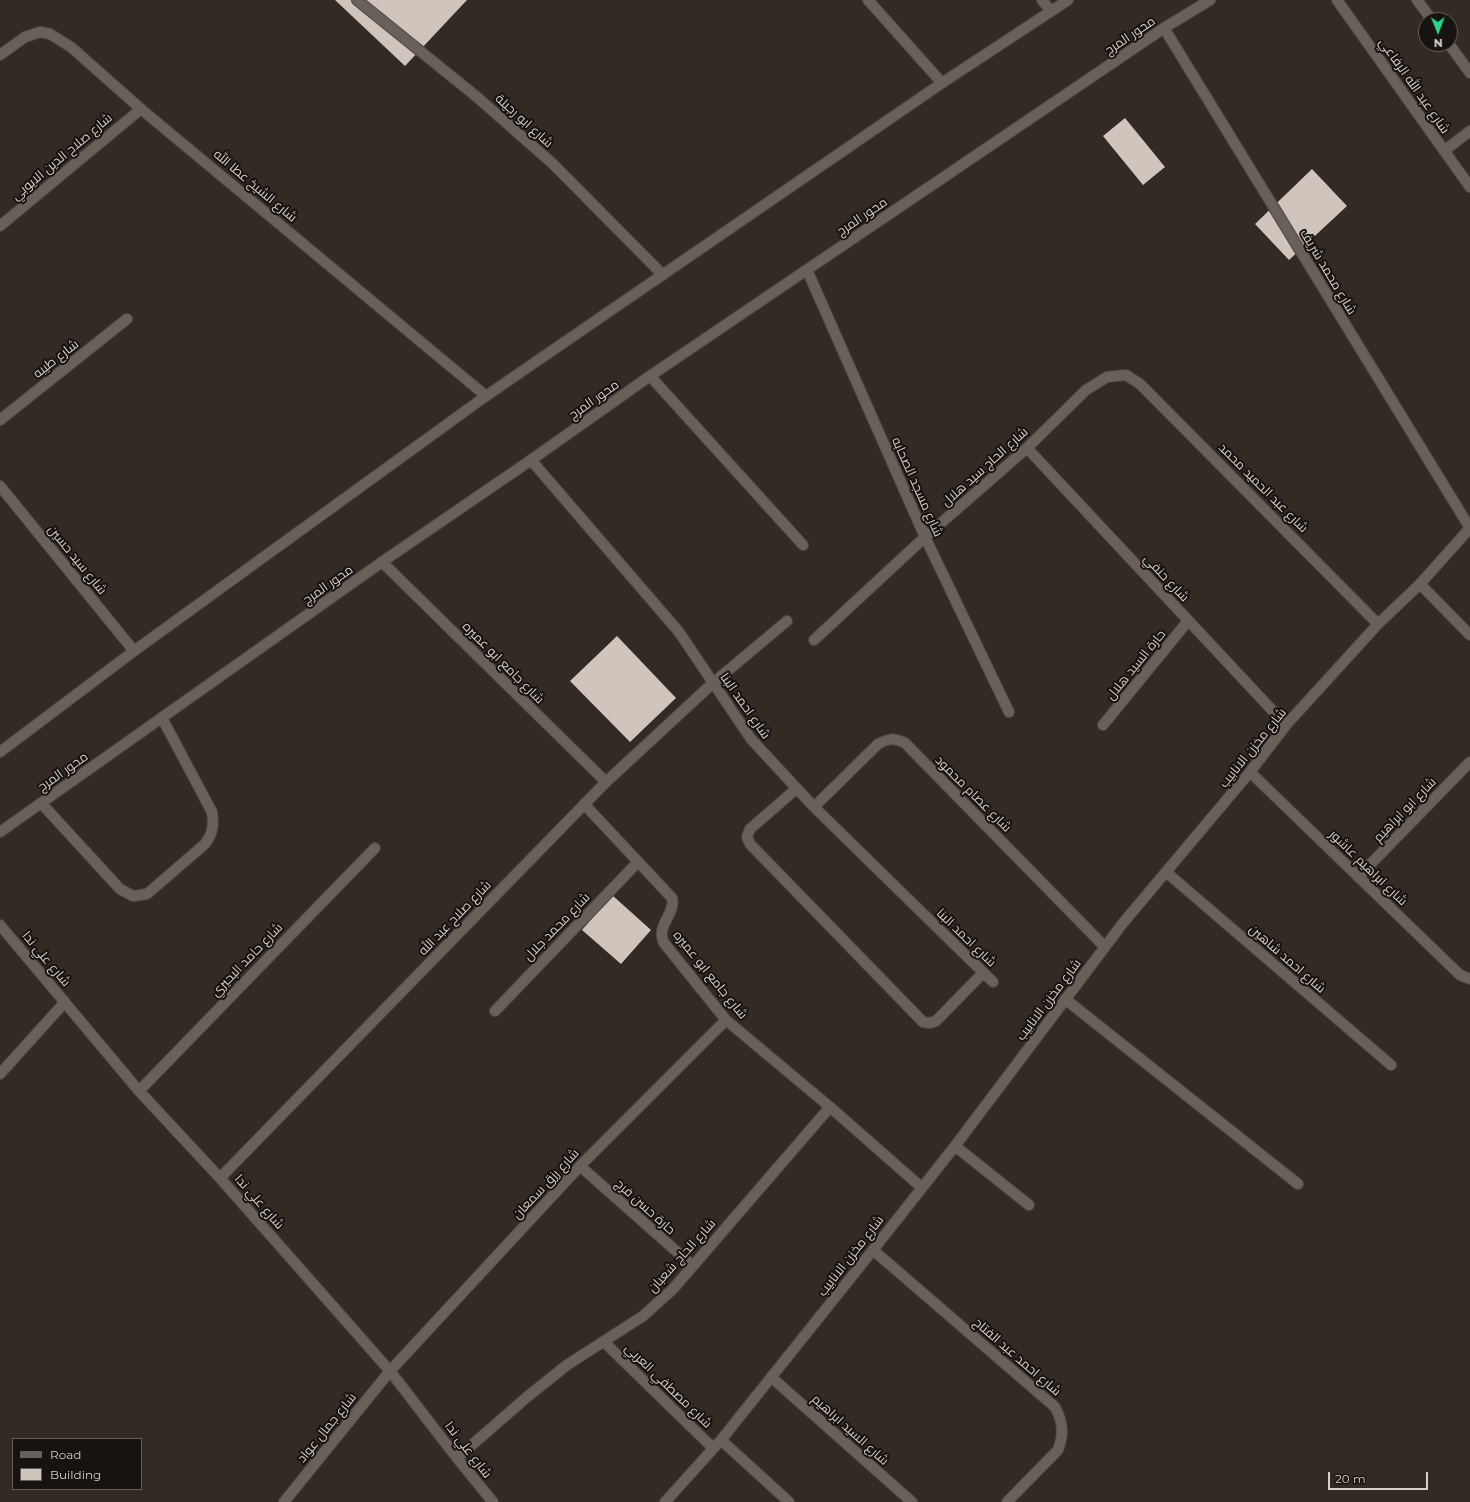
<!DOCTYPE html>
<meta charset="utf-8">
<style>
body{margin:0}
#map{position:relative;width:1470px;height:1502px;overflow:hidden;background:#332a24;font-family:Montserrat,sans-serif}
canvas{display:block}
.legend{position:absolute;left:12px;top:1438px;width:130px;height:52px;box-sizing:border-box;background:#171311;border:1px solid #635f5c;margin:0;padding:5px 7px;list-style:none;font-size:12px;color:#d6d0cc}
.legend li{display:flex;align-items:center;gap:8px;height:20px}
.legend b{width:20px;border:1px solid #635f5c}
.north{position:absolute;left:1418px;top:12px;width:40px;height:40px;box-sizing:border-box;background:#171311;border:1px solid #635f5c;border-radius:50%;rotate:179deg;font-size:11px;font-weight:700;line-height:16px;text-align:center;color:#d6d0cc}
.north::after{content:'';display:block;margin:auto;width:14px;height:18px;background:#25d886;clip-path:polygon(50% 0,100% 100%,50% 72%,0 100%)}
.scale{position:absolute;left:1328px;top:1472px;width:100px;height:18px;box-sizing:border-box;border:2px solid #d6d0cc;border-top:0;padding-left:5px;font-size:12px;line-height:14px;white-space:nowrap;color:#d6d0cc;-webkit-text-stroke:3px #171311;paint-order:stroke}
</style>
<div id="map">
<canvas width="1470" height="1502"></canvas>
<ul class="legend">
<li><b style="height:5px;background:#6a605a"></b>Road</li>
<li><b style="height:11px;background:#d0c5bd"></b>Building</li>
</ul>
<div class="north">N</div>
<div class="scale">20 m</div>
</div>
<script>
const c = document.querySelector('canvas').getContext('2d');
c.lineJoin = 'round';
function paint(path, color) {
  c.fillStyle = color;
  c.fill(path, 'evenodd');
}
function stroke(path, color, width, dash) {
  c.strokeStyle = color;
  c.lineWidth = width;
  c.lineCap = dash ? 'butt' : 'round';
  c.setLineDash(dash || []);
  c.stroke(path);
}
function label(font, color, halo, rows, align = 'center') {
  c.font = font + ' Montserrat,Cairo,sans-serif';
  c.lineWidth = 4;
  c.setLineDash([]);
  c.textBaseline = 'middle';
  c.strokeStyle = halo;
  c.fillStyle = color;
  for (const [text, x, y, turn = 0] of rows) {
    c.save();
    c.translate(x, y);
    c.rotate((+turn || 0) * Math.PI / 180);
    c.textAlign = isNaN(turn) ? turn : align;
    if (halo) c.strokeText(text, 0, 0);
    c.fillText(text, 0, 0);
    c.restore();
  }
}
const building = new Path2D(`
 M335,0H467L405,66Z
 M1125,118L1165,167L1143,185L1103,136Z
 M1312,169L1347,206L1289,260L1255,224Z
 M617,636L676,698L630,742L570,681Z
 M612,895L651,930L621,964L582,930Z`);
const service = new Path2D(`
 M1042,0L1051,11
 M41,803L120,889L133,896L147,894L205,844C213,833 214,825 212,812L162,718`);
const minor = new Path2D(`
 M868,0L942,83
 M1337,0L1470,187
 M1417,0L1432,20
 M1164,28L1470,528
 M1449,44L1470,73
 M0,55L25,37L40,32L50,34L71,47L141,109L486,396
 M1444,151L1470,131
 M0,226L141,109
 M807,270L925,537L1009,712
 M650,376L803,545
 M0,420L127,319
 M1027,448L1286,725
 M531,460L679,632L751,739L814,807L993,982
 M0,486L134,651
 M382,562L606,782
 M1420,584L1470,635
 M814,640L925,537L1027,448L1086,390L1107,377L1126,375L1140,384L1149,393L1378,624
 M1103,725L1188,621
 M1250,772L1460,975L1470,979
 M796,789L750,829L747,837L750,844L923,1022L930,1023L936,1021L983,973
 M584,804L672,898C676,914 655,926 664,943L726,1020L830,1107L921,1187
 M814,807L878,744C890,738 893,738 905,743L1105,947
 M1166,872L1391,1065
 M1358,877L1470,762
 M0,925L139,1091L220,1178L390,1371L457,1458L493,1502
 M1065,999L1298,1184
 M495,1011L638,862
 M0,1074L65,1002
 M139,1091L375,848
 M955,1146L1029,1205
 M580,1166L693,1266
 M220,1178L606,782L713,683L787,621
 M873,1250L1055,1407C1063,1422 1064,1434 1058,1450L1007,1502
 M604,1342L713,1448
 M771,1377L912,1502
 M721,1440L789,1502
 M457,1458L527,1397L567,1365L643,1316L673,1289L830,1107
 M284,1502L390,1371L580,1166L726,1020
 M665,1502L721,1440L873,1250L955,1146L1123,923L1250,772L1286,725L1378,624L1420,584L1470,528`);
const tertiary = new Path2D(`
 M357,0L477,97L553,164L663,275`);
const secondary = new Path2D(`
 M0,752L134,651L486,396L942,83L1068,0
 M0,832L382,562L531,460L650,376L1164,28L1210,0`);
const streetNames = [
 ["محور المرج",1130,36,-34],
 ["شارع عبد الله الرفاعي",1414,86,55],
 ["شارع ابو رجيلة",524,121,42],
 ["شارع صلاح الدين الايوبي",62,157,-40],
 ["شارع الشيخ عطا الله",255,186,40],
 ["محور المرج",862,217,-34],
 ["شارع محمد شريف",1328,272,59],
 ["شارع طيبه",56,359,-38],
 ["محور المرج",594,400,-35],
 ["شارع الحاج سيد هلال",985,467,-42],
 ["شارع مسجد الصحابه",917,487,66],
 ["شارع عبد الحميد محمد",1263,488,45],
 ["شارع سيد حسين",77,560,51],
 ["شارع حنفي",1166,578,47],
 ["محور المرج",328,585,-35],
 ["شارع جامع ابو عميره",503,663,45],
 ["حارة السيد هلال",1136,665,-51],
 ["شارع احمد البنا",745,706,55],
 ["شارع مخزن الانابيب",1253,748,-51],
 ["محور المرج",63,772,-35],
 ["شارع عصام محمود",973,794,45],
 ["شارع ابو ابراهيم",1405,810,-46],
 ["شارع ابراهيم عاشور",1368,868,44],
 ["شارع صلاح عبد الله",455,918,-46],
 ["شارع محمد جلال",557,927,-46],
 ["شارع احمد البنا",966,938,44],
 ["شارع علي ندا",46,959,50],
 ["شارع احمد شاهين",1287,959,41],
 ["شارع حامد البحيري",247,960,-46],
 ["شارع جامع ابو عميره",710,975,51],
 ["شارع مخزن الانابيب",1049,1000,-53],
 ["شارع رزق سمعان",546,1184,-47],
 ["شارع علي ندا",259,1202,49],
 ["حارة حسن فرج",645,1207,42],
 ["شارع الحاج شعبان",682,1256,-48],
 ["شارع مخزن الانابيب",851,1256,-52],
 ["شارع احمد عبد الفتاح",1017,1357,41],
 ["شارع مصطفي العربي",668,1386,44],
 ["شارع جمال عواد",327,1428,-51],
 ["شارع السيد ابراهيم",850,1430,42],
 ["شارع علي ندا",468,1450,52]
];
paint(building, '#d0c5bd');
stroke(service, '#4f4742', 12);
stroke(minor, '#4f4742', 12);
stroke(tertiary, '#4f4742', 12);
stroke(secondary, '#4f4742', 12);
stroke(service, '#6a605a', 10);
stroke(minor, '#6a605a', 10);
stroke(tertiary, '#6a605a', 10);
stroke(secondary, '#6a605a', 10);
label('13px', '#d6d0cc', '#171311', streetNames);
</script>
